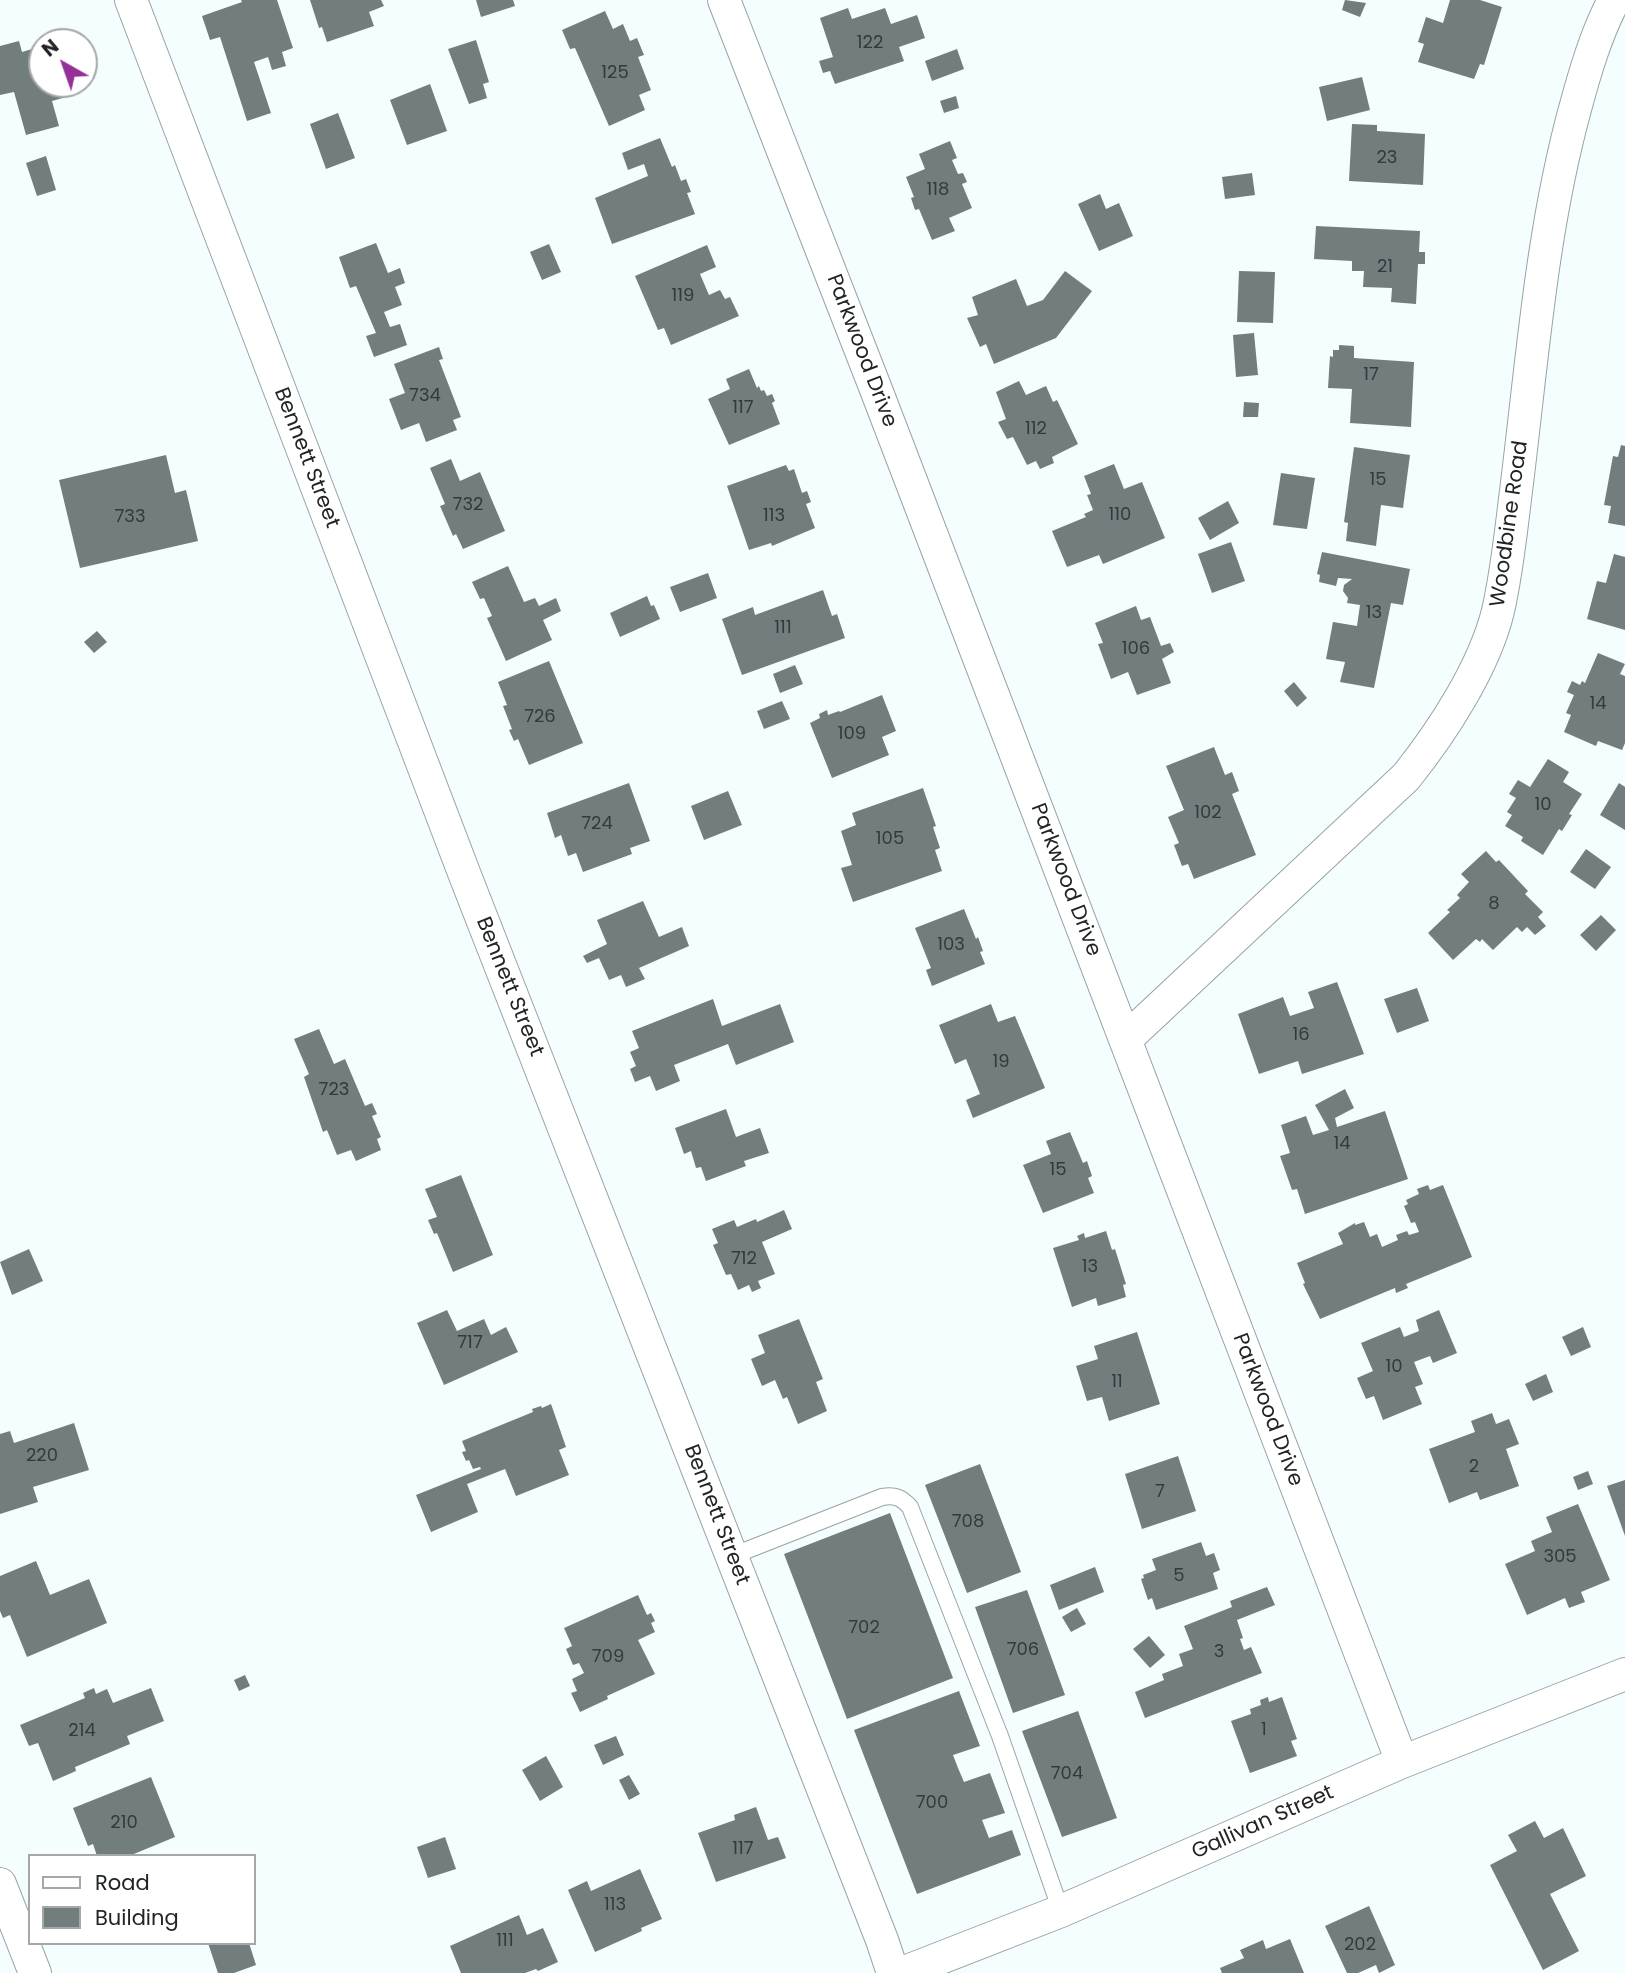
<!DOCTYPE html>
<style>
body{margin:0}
#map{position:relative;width:1625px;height:1973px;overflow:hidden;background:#f4feff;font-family:Poppins,sans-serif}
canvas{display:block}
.legend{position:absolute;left:28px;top:1854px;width:228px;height:91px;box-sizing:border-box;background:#fff;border:2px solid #a6a7a8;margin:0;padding:9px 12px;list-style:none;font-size:21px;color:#202425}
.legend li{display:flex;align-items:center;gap:14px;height:35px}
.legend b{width:35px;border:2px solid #a6a7a8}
.north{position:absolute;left:28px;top:28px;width:70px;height:70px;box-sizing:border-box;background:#fff;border:2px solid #a6a7a8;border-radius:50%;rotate:320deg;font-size:19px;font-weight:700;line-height:28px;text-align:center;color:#202425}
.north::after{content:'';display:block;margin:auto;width:24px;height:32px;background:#953096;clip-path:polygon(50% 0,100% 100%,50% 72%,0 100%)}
</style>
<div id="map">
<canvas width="1625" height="1973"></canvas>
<ul class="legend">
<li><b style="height:9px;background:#fff"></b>Road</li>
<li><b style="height:19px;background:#727d7e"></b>Building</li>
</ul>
<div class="north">N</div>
</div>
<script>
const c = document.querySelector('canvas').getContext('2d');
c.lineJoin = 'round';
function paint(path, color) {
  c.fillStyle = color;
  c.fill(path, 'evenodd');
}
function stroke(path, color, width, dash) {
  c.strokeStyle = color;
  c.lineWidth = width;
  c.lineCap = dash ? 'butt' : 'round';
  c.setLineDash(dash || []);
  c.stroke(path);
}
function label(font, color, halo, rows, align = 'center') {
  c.font = font + ' Poppins,sans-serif';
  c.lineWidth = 5;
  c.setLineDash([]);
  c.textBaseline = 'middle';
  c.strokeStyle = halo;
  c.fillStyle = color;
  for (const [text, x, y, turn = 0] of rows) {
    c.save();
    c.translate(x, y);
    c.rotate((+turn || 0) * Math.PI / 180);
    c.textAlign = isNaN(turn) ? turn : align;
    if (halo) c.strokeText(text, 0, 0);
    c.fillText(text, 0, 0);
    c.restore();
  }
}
const building = new Path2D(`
 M241,0H277L293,48L282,52L286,66L272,70L268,57L254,62L271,113L247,121L220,37L210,40L202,16L242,2Z
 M310,0H381L384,6L369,12L374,26L327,42L322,27L319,28Z
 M476,0H513L515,6L481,17Z
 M1345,0L1366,3L1360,17L1342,10Z
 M1450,0H1480L1502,7L1484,65L1480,64L1474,79L1418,62L1424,44L1418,42L1426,17L1443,23Z
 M848,8L852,19L885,8L891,24L917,15L925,38L899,47L904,61L835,84L830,71L823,73L819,61L833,57L820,18Z
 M605,11L613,29L623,24L630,41L637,38L644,55L638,57L651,90L639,95L645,110L609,126L575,48L570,49L562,30Z
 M476,40L489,82L483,84L487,98L469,104L448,49Z
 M19,41L22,52L42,46V84H70L73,95L52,101L59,126L26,135L14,92L0,95V46Z
 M957,49L964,69L932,81L925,61Z
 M1362,77L1370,110L1327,121L1319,87Z
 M430,84L447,131L407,145L390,100Z
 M956,96L959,108L944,113L940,101Z
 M338,113L355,158L326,169L310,124Z
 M1352,124L1377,125V131L1425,134L1423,185L1349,181Z
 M660,138L672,167L675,165L681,181L686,179L691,192L687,193L695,214L612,244L595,198L648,176L644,164L628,170L622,153Z
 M950,141L957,158L952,160L958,174L963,173L967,182L962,184L972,208L949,218L955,231L932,240L919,209L915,210L911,198L914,197L906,177L925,169L919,154Z
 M46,156L56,190L37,196L26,163Z
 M1252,173L1255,195L1225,199L1222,177Z
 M1100,194L1106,209L1119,203L1133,236L1099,251L1078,204Z
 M1316,226L1420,231L1419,252H1425V264H1418L1416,304L1391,302L1392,288L1363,287L1364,271H1352V261L1314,259Z
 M376,243L388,273L400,268L405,283L395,287L402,305L384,312L390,327L400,324L407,345L374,357L366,336L376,333L356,286L350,288L339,257Z
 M549,244L561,272L542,280L530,252Z
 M707,245L716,267L700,274L709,295L720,290L725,299L730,297L739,316L671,345L664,328L658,330L635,276Z
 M1065,271L1092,291L1056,338L994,364L986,344L980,347L967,318L978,315L972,297L1016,279L1027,306L1043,300Z
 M1239,271L1275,272L1273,323L1237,322Z
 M1254,333L1258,375L1236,377L1233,335Z
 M1339,345L1354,346V358L1414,362L1411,427L1350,423L1352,389L1328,388L1330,356L1333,357V350H1339Z
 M439,347L443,359L439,360L461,417L453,420L457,430L426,442L419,423L401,430L389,399L405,393L394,364Z
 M749,369L757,388L759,386L761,391L764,390L767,396L772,394L775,401L772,403L780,424L729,445L708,399L730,389L726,379Z
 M1019,381L1026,395L1046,386L1053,402L1057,400L1078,444L1052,457L1054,463L1040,469L1036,461L1027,465L1013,437L1007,439L998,422L1006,419L996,392Z
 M1244,402L1259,403L1258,417H1243Z
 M1621,445L1625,446V526L1608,523L1611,506L1604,505L1613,456L1618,457Z
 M1354,447L1410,455L1403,508L1381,505L1376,546L1346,541L1348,523L1344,522Z
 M166,455L175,493L186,490L198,541L80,568L59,480Z
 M451,459L460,481L480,472L505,531L463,549L456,534L453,536L440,506L445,504L430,468Z
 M1114,464L1124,489L1142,482L1165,538L1103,564L1099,555L1067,567L1052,531L1086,517L1084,514L1093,510L1087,495L1091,494L1084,476Z
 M786,465L789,471L794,469L802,493L807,491L811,502L806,504L815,528L772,546L771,543L749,550L727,486Z
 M1281,473L1315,478L1307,529L1273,525Z
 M1228,501L1239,523L1210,540L1198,518Z
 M1231,542L1245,581L1212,593L1198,554Z
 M1322,552L1410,569L1403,605L1391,603L1374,688L1340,682L1345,662L1326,659L1333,622L1357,626L1360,605L1347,603L1348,598L1343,591L1344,585L1352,579L1338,578L1336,586L1319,582L1320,575L1317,574Z
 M1614,554L1625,557V630L1587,619L1597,581L1606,583Z
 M508,566L524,602L535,598L539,606L556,598L561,611L543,620L552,640L506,661L487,618L492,616L484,598L480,599L472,582Z
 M708,573L717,598L680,612L670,587Z
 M823,590L832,616L837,614L845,638L742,675L722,619L753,607L755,615Z
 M647,596L651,606L654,605L660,619L620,637L610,613Z
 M1136,606L1141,620L1150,617L1161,646L1170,643L1174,652L1162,659L1171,683L1137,695L1128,672L1111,679L1098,644L1103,643L1095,623Z
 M97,631L107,642L94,653L84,642Z
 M1598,653L1625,664L1620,674L1625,676V743L1622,750L1598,741L1596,746L1564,732L1571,715L1566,713L1574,695L1567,692L1572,681L1580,685L1582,681L1585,683Z
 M549,661L583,743L529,765L518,739L514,741L509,730L512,729L503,706L507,705L498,682Z
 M795,665L803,684L780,693L773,674Z
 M1294,682L1307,698L1297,707L1284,691Z
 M882,695L896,731L882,737L889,755L832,778L810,723L820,718L819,714L827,710L828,715L839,711L840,712Z
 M782,701L790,719L764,729L757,711Z
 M1214,747L1225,775L1232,772L1239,791L1232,794L1256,855L1194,879L1188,864L1182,866L1174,845L1179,843L1168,817L1184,810L1166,766Z
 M1548,759L1569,772L1563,782L1582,794L1569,814L1572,815L1562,831L1559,829L1543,855L1521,841L1523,837L1505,826L1512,815L1507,812L1516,798L1509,794L1518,780L1530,787Z
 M629,783L650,841L630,848L632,854L583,872L576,853L568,856L561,835L555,838L547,813Z
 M1619,783L1625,787V830L1600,815Z
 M923,788L936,826L933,827L940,848L935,850L942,871L853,902L841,868L852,865L841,831L856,825L852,813Z
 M728,791L742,825L704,840L691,806Z
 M1586,849L1611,867L1595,889L1570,872Z
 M1486,851L1496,862L1499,860L1528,891L1525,894L1543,912L1538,917L1546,926L1535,935L1527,927L1522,932L1517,927L1493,950L1482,939L1480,942L1476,939L1453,960L1428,933L1450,912L1447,910L1460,898L1457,895L1469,882L1461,874Z
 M643,901L659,937L682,927L689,946L639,968L645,979L626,987L621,975L609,980L599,958L587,963L583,956L607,944L597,920Z
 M964,909L976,939L978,937L983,951L980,952L985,964L932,986L926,970L931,968L915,928Z
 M1601,915L1616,930L1596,951L1580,935Z
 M1337,982L1364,1054L1302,1074L1298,1061L1259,1074L1238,1014L1283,997L1290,1016L1314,1008L1308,992Z
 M1417,988L1429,1021L1397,1033L1384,999Z
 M713,999L722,1026L780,1004L794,1042L736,1065L728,1044L674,1065L680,1081L656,1091L650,1076L635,1082L630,1069L636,1066L630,1052L639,1048L632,1031Z
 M991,1004L998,1022L1015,1016L1045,1088L973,1118L966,1100L980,1094L966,1059L955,1064L939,1025Z
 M319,1029L334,1064L345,1059L365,1106L372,1103L377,1114L372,1116L381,1137L377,1139L381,1150L356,1161L351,1150L337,1155L327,1130L323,1132L304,1077L309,1074L294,1039Z
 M1345,1089L1354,1108L1335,1118L1337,1127L1385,1111L1408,1179L1305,1214L1297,1189L1292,1190L1280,1156L1290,1153L1281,1125L1306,1116L1313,1135L1329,1130L1315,1105Z
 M726,1109L736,1137L760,1128L769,1153L744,1161L746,1166L706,1181L701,1167L696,1168L691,1151L684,1154L675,1128Z
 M1070,1132L1083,1163L1087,1161L1092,1176L1088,1178L1094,1193L1043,1213L1023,1165L1051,1154L1046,1141Z
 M461,1175L493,1255L453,1272L437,1233L434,1234L428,1220L437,1217L425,1189Z
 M1428,1185L1430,1190L1443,1185L1472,1257L1406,1284L1408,1288L1396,1293L1395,1288L1320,1319L1303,1284L1305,1283L1297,1263L1343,1244L1338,1233L1355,1223V1225L1364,1222L1370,1237L1377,1234L1382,1247L1398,1240L1396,1235L1407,1231L1409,1235L1419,1232L1415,1222L1411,1223L1404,1206L1408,1204L1406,1200L1419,1194L1417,1189Z
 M784,1210L792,1229L762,1242L775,1274L758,1281L761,1288L752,1292L749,1285L738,1290L731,1274L726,1275L713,1245L718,1243L712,1229L734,1220L737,1227L756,1219L757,1222Z
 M1106,1231L1112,1250L1115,1249L1126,1284L1123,1285L1126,1297L1098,1306L1096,1298L1072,1307L1053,1248L1079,1240L1077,1236L1084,1233L1085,1238Z
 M29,1249L43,1281L12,1295L0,1262Z
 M447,1310L457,1331L484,1319L491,1335L506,1327L518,1352L444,1385L417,1323Z
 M1439,1310L1457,1353L1433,1363L1430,1356L1414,1362L1423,1384L1415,1387L1422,1404L1383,1420L1374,1396L1366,1399L1357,1378L1373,1371L1361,1343L1400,1327L1404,1337L1419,1331L1416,1320Z
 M799,1319L823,1379L816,1382L827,1411L798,1424L787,1397L783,1399L775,1380L762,1386L751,1359L765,1353L758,1335Z
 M1583,1327L1591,1347L1571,1356L1562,1337Z
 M1137,1332L1160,1404L1109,1421L1102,1397L1087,1401L1076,1366L1098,1359L1094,1346Z
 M1546,1374L1553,1392L1533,1401L1525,1384Z
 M551,1404L566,1447L559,1450L569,1475L516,1496L505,1469L467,1484L478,1512L431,1532L416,1495L481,1469L480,1467L473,1469L469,1460L466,1461L462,1452L466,1451L462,1441L533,1412L532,1409L541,1406L542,1408Z
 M1492,1413L1496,1424L1509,1419L1519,1444L1506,1449L1519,1486L1480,1500L1477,1492L1449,1503L1429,1449L1475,1432L1471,1421Z
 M74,1423L89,1470L33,1487L38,1502L0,1514V1434L10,1431L14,1443Z
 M1178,1456L1196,1511L1142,1529L1125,1474Z
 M980,1464L1021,1572L967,1593L925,1485Z
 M1588,1471L1593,1484L1578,1490L1573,1477Z
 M1625,1480V1536L1607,1486Z
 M1578,1504L1610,1580L1581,1592L1585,1602L1569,1608L1565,1598L1527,1615L1505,1564L1535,1551L1531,1541L1552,1532L1546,1517Z
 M890,1513L953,1678L847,1719L784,1554Z
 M1201,1542L1206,1556L1214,1553L1220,1570L1213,1573L1218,1589L1156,1610L1152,1598L1148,1600L1141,1579L1144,1578L1143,1575L1156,1570L1152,1559Z
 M36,1561L50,1595L89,1579L107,1623L27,1657L10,1615L3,1618L0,1611V1576Z
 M1095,1567L1104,1592L1059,1610L1050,1585Z
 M1267,1587L1275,1605L1237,1620L1243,1638L1240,1639L1244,1650L1251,1647L1262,1673L1145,1718L1135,1692L1164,1680L1162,1674L1183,1666L1179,1654L1193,1649L1184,1626L1232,1607L1230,1601Z
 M1027,1590L1065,1695L1013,1713L975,1607Z
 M638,1595L647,1615L651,1613L655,1621L651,1623L655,1632L638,1640L655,1674L607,1696L608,1699L580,1712L571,1693L577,1691L572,1679L584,1673L579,1663L573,1665L566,1649L572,1646L564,1628Z
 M1077,1608L1086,1624L1071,1632L1062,1617Z
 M1149,1636L1165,1655L1150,1668L1133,1649Z
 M245,1675L250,1686L239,1691L234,1680Z
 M94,1688L96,1694L107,1689L113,1703L151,1688L164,1721L127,1736L130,1744L75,1767L76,1771L53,1781L38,1743L29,1746L20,1725L85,1698L83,1693Z
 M959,1691L980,1746L953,1755L958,1768L964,1782L990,1773L1005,1813L982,1820L989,1838L1012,1830L1021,1855L917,1894L854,1730Z
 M1268,1697L1269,1702L1282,1697L1297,1739L1291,1741L1297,1756L1250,1773L1231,1721L1251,1714L1250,1709L1261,1705L1260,1700Z
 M1078,1711L1117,1818L1062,1837L1022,1731Z
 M616,1736L624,1755L603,1765L594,1745Z
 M546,1756L563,1787L540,1801L522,1770Z
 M629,1775L640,1794L629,1800L619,1780Z
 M151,1777L175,1837L129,1856H97L93,1844L88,1846L73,1808Z
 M756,1807L768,1840L778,1837L786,1858L716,1882L698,1833L735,1820L734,1815Z
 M1535,1821L1544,1838L1563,1828L1586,1876L1550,1894L1579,1951L1543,1970L1490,1865L1517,1851L1508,1835Z
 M445,1837L456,1869L428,1878L417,1847Z
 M640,1869L662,1919L641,1928L642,1931L595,1952L568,1890L587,1881L591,1891Z
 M1369,1906L1395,1965L1379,1973L1376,1965L1358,1973H1347L1325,1926Z
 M519,1915L527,1935L543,1928L558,1962L538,1971L536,1969L525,1973H461L450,1946Z
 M1290,1939L1304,1973H1222L1220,1968L1244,1958L1240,1950L1263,1940L1266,1949Z
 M208,1943H249L256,1965L234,1973H218Z`);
const lane = new Path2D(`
 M732,1556L882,1497C895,1495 901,1497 910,1507L1000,1736L1061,1911`);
const street = new Path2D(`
 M131,0L466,878L882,1940L893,1973
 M724,0L877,392L1402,1762
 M1126,1039L1406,777C1442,732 1484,668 1498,611C1507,572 1511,531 1516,491C1532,364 1541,233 1575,109C1585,72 1596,34 1614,0
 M0,1884L35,1973
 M902,1973L1061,1911L1402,1762L1625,1674`);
const numberNames = [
 ["122",870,43],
 ["125",615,73],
 ["23",1387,158],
 ["118",938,190],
 ["21",1385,267],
 ["119",683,296],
 ["17",1371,375],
 ["734",425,396],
 ["117",743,408],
 ["112",1036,429],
 ["15",1378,480],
 ["732",468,505],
 ["110",1120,515],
 ["113",774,516],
 ["733",130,517],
 ["13",1374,613],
 ["111",783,628],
 ["106",1136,649],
 ["14",1598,704],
 ["726",540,717],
 ["109",852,734],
 ["10",1543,805],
 ["102",1208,813],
 ["724",597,824],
 ["105",890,839],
 ["8",1494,904],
 ["103",951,945],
 ["16",1301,1035],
 ["19",1001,1062],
 ["723",334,1090],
 ["14",1342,1144],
 ["15",1058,1170],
 ["712",744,1259],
 ["13",1090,1267],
 ["717",470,1343],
 ["10",1394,1367],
 ["11",1117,1382],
 ["220",42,1456],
 ["2",1474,1467],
 ["7",1160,1492],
 ["708",968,1522],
 ["305",1560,1557],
 ["5",1179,1576],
 ["702",864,1628],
 ["706",1023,1650],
 ["3",1219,1652],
 ["709",608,1657],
 ["1",1264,1730],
 ["214",82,1731],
 ["704",1067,1774],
 ["700",932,1803],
 ["210",124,1823],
 ["117",743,1849],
 ["113",615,1905],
 ["111",505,1941],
 ["202",1360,1945]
];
const streetNames = [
 ["Parkwood Drive",861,351,69],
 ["Bennett Street",306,458,69],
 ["Woodbine Road",1510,524,-82],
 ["Parkwood Drive",1065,880,69],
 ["Bennett Street",509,987,68],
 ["Parkwood Drive",1267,1410,69],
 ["Bennett Street",716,1515,69],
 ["Gallivan Street",1263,1823,-24]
];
paint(building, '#727d7e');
stroke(lane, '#98a3a4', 18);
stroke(street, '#98a3a4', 34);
stroke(lane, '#fff', 16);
stroke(street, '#fff', 32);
label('18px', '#343a3b', null, numberNames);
label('21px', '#202425', '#fff', streetNames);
</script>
